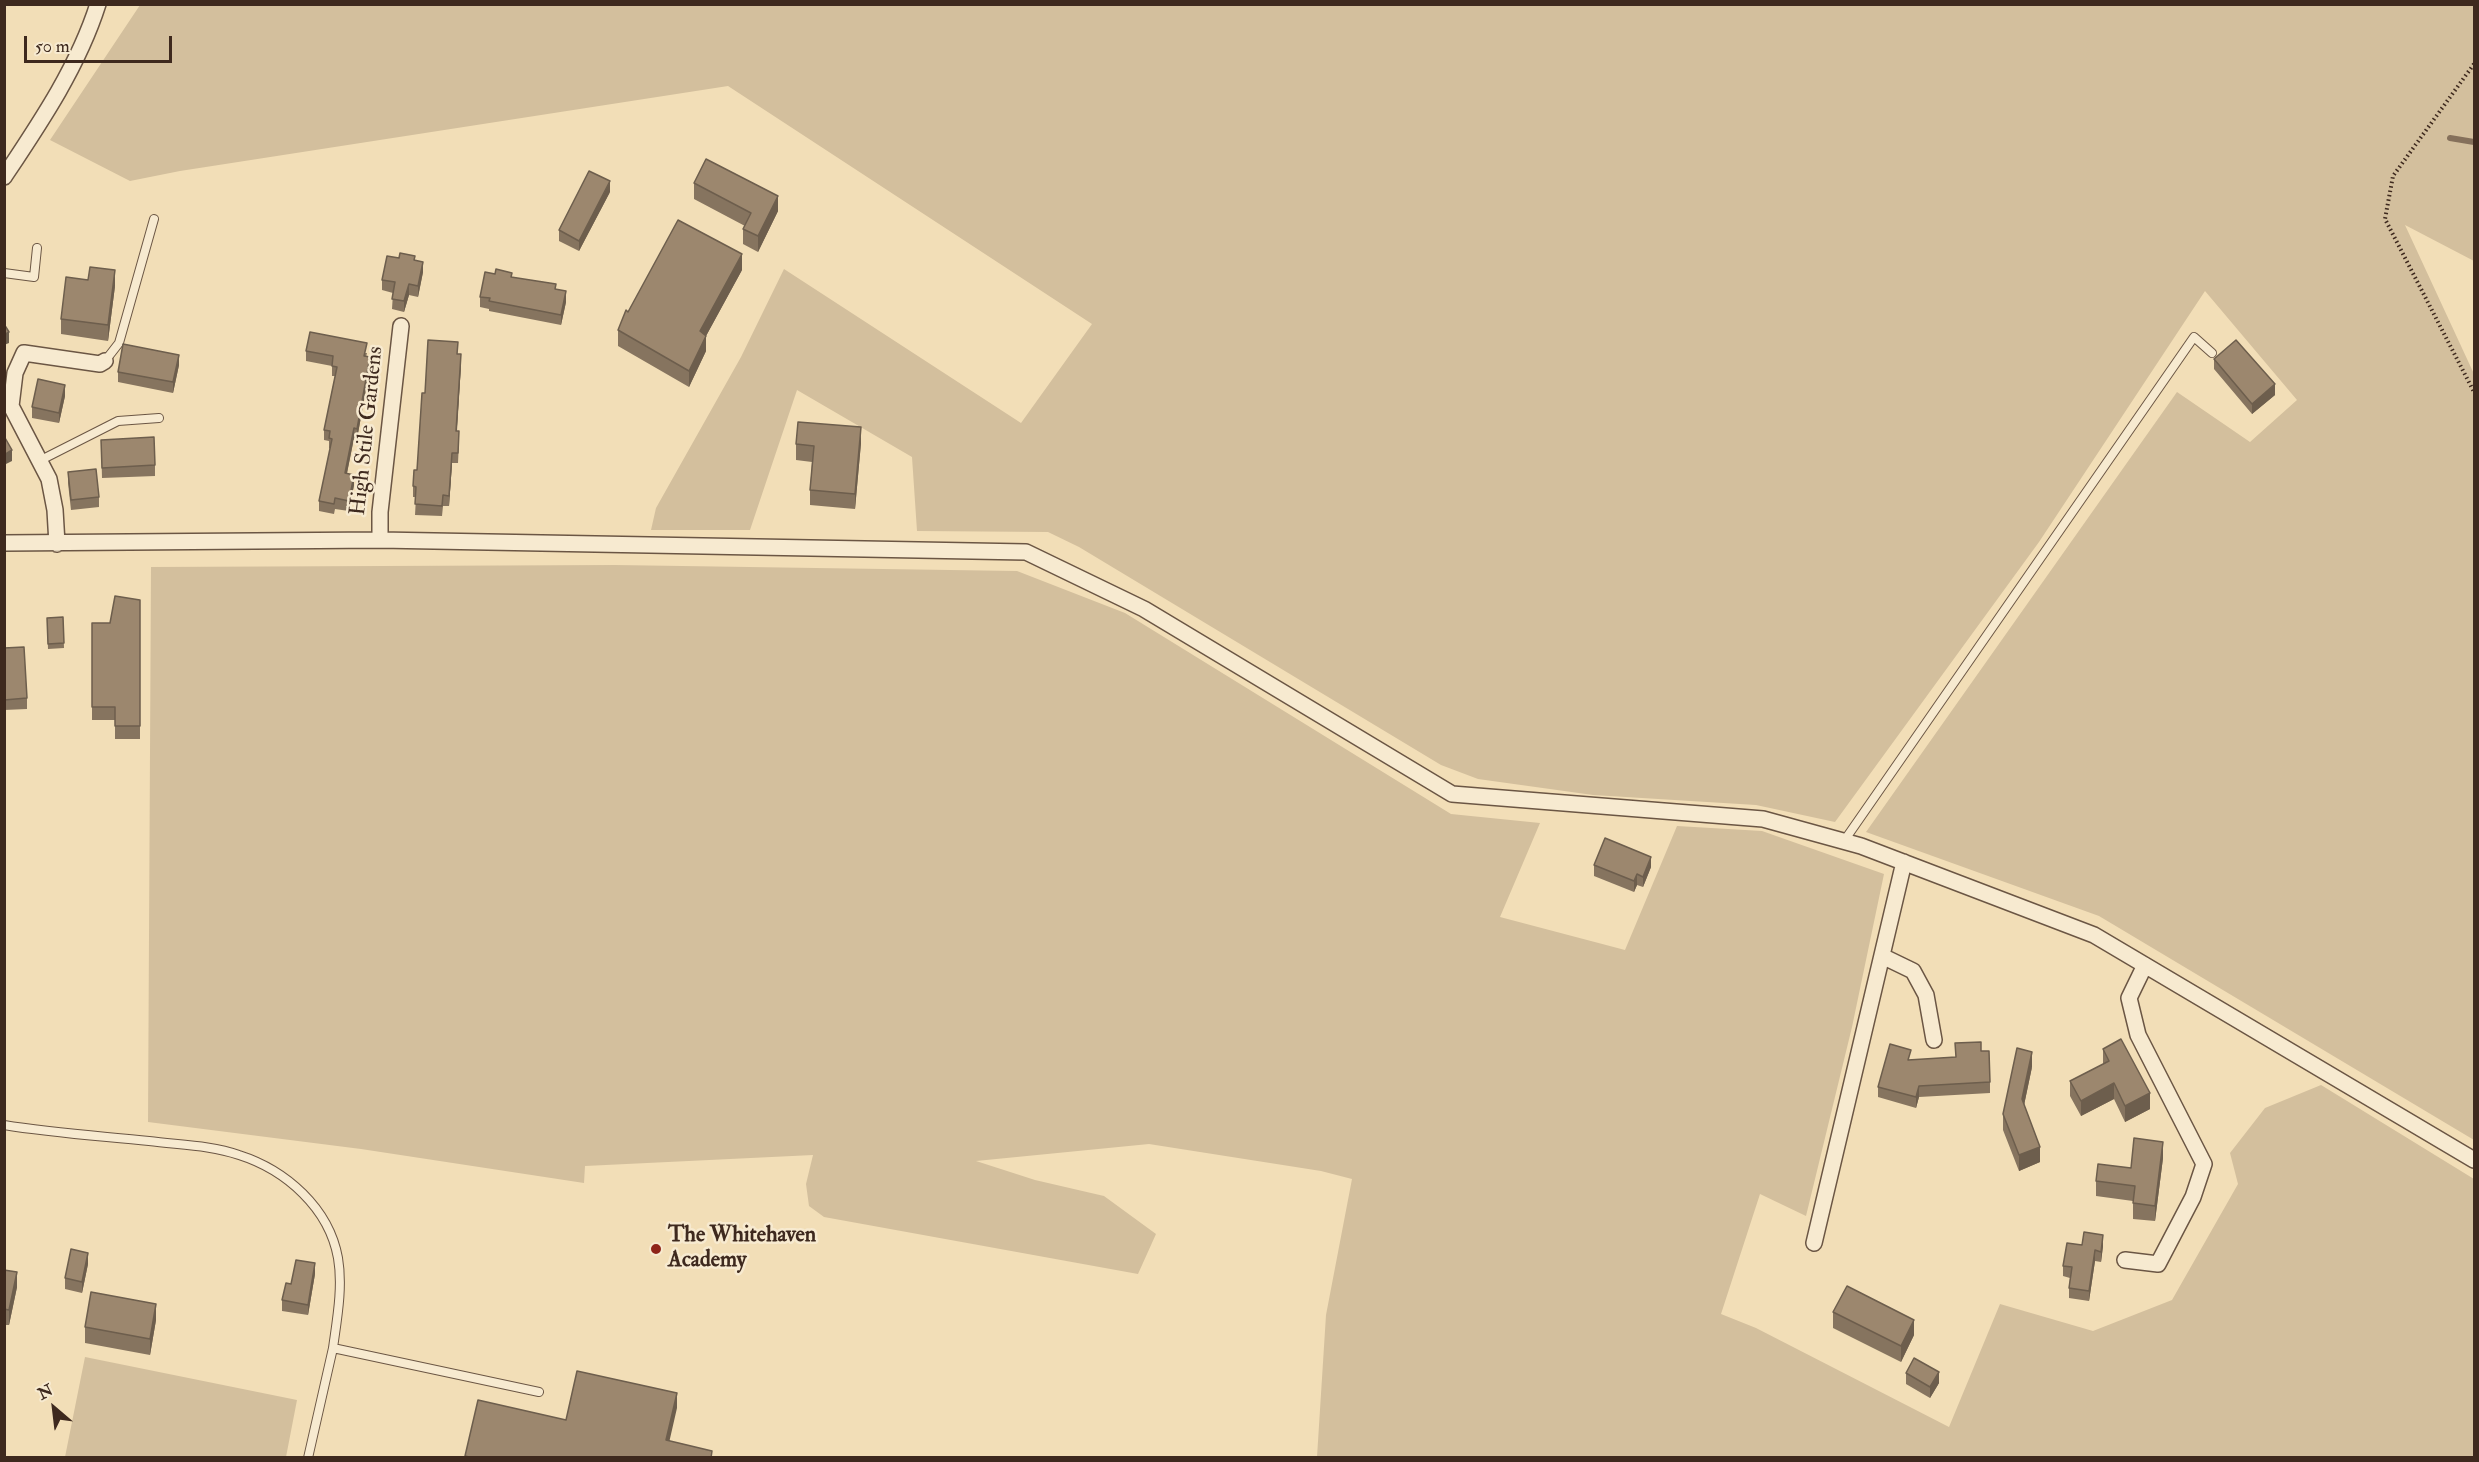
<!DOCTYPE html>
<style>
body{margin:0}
#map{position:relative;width:2479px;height:1462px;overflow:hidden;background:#f2deb7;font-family:"IM FELL Double Pica",serif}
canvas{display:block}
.frame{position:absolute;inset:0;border:6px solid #3e291e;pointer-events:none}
.north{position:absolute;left:24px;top:1378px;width:60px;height:60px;-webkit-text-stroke:4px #f7ead0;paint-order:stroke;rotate:332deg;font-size:16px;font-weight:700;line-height:24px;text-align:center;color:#3e291e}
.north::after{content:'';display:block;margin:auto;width:21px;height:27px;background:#3e291e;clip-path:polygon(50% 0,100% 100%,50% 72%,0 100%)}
.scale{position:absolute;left:24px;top:36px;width:148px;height:27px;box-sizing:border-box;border:3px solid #3e291e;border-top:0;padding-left:8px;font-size:18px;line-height:21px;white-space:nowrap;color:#3e291e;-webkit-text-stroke:4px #f7ead0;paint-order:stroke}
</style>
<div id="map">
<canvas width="2479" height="1462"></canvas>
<div class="frame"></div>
<div class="north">N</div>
<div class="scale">50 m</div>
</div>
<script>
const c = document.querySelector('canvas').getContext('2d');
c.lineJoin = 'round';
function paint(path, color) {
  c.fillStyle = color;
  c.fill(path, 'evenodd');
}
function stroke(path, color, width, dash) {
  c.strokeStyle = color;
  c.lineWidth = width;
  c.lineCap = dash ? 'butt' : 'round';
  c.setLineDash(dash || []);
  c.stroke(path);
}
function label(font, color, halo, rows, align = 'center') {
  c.font = font + ' "IM FELL Double Pica",serif';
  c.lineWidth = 5;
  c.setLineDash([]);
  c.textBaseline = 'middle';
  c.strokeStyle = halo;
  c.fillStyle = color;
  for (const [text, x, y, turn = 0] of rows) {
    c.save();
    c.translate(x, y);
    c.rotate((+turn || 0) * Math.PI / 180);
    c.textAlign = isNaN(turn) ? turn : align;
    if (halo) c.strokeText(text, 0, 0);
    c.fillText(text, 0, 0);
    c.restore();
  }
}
const green = new Path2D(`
 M140,5H2474V261L2405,225L2474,374V1140L2099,916L1866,832L2177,392L2250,442L2297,400L2205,291L2039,542L1835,822L1756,805L1593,795L1478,779L1441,765L1079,547L1048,532L917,531L912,457L797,390L750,530H651L656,508L741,357L784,269L1021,423L1092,324L728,86L180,171L130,181L50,140Z
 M615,565L1017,571L1125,613L1451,814L1540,823L1500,917L1625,950L1677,826L1762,831L1884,874L1852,1027L1806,1216L1760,1194L1721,1314L1756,1328L1949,1427L2000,1304L2093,1331L2172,1300L2238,1184L2230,1153L2265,1108L2321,1085L2474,1179V1457H1317L1326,1315L1352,1179L1321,1171L1149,1144L976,1161L1035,1180L1104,1196L1156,1234L1138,1274L824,1217L809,1206L806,1184L813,1155L585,1166L584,1183L361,1149L148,1122L151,567Z
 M85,1357L297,1400L286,1457H65Z`);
const stream = new Path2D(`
 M2450,138L2474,142`);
const path = new Path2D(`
 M2474,64L2393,176L2385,219L2474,392`);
const service = new Path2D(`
 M4,273L34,277L37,248
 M105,361L119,343L154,219
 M39,461L118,421L159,418
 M1844,841L2194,337L2212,353
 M4,1125C52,1133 101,1136 149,1141C179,1145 210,1145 239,1155C286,1170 329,1208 338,1258C343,1287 337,1319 333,1348
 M308,1458L333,1348L539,1392`);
const minor = new Path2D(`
 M4,177C40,123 78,67 98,4
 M380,540V512L401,326
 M4,543L380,540L1026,552L1144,609L1452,794L1763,819L1861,846L2094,935L2474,1160
 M57,544L55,510L49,479L11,406L15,373L24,353L100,364L105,361
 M1882,956L1913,971L1926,995L1934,1040
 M1814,1243L1904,862
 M2125,1260L2158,1264L2193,1197L2204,1164L2138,1035L2129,998L2145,965`);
const wall = new Path2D(`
 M694,183L778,211L758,252L743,244V229L745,226L694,199Z
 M610,192L579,251L559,241V230Z
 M415,260L423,272L418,297L409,295L404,312L392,309L393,293L382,290V280Z
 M742,270L706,336V351L689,387L618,346V330L628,312Z
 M512,277L556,289L566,302L561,325L489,311V309L480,307V297Z
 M115,286L108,341L61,334V319Z
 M306,351L367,353L366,357L370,367L357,439L354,438L347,473L354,485L349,511L335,509L334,514L319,511V501L330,449L329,448V441L324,440V430L335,376H332V366L306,361Z
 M2214,359L2275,395L2252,414L2214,369Z
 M179,365L173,393L118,382V372Z
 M461,365L457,431L459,442L458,463H452L449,506H443L442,516L415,515L416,497H413V486L417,470L425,393Z
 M65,396L59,423L32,418V407Z
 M101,440L155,465V476L102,478Z
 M861,443L855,509L810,505V490L812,462L796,460V444Z
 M68,472L99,497V507L71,510L68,483Z
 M140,600V739H115V720H92V623H110Z
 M63,617L64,648L48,649L47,618Z
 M4,648L27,698V709L4,710Z
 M1594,865L1651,867L1643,887L1637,885L1634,892L1594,876Z
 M1955,1043L1981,1051L1990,1082V1093L1919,1097L1916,1108L1878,1097V1087L1911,1060L1956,1057Z
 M2103,1049L2150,1109L2125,1122L2114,1099L2081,1116L2070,1096V1081L2103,1064Z
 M2032,1067L2024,1105L2040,1162L2019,1171L2003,1130V1114Z
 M2163,1158L2155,1221L2133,1219V1201L2096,1196V1181L2131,1168Z
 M2082,1245L2103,1246L2101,1262L2095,1261L2089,1301L2069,1298V1288L2070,1278L2063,1276V1266Z
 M88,1264L82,1293L65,1289V1278Z
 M4,1270L17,1287L9,1325H4Z
 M315,1274L308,1315L282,1311V1300L291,1284Z
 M1833,1312L1914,1335L1901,1362L1833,1328Z
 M156,1320L150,1355L85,1343V1327Z
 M1906,1373L1939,1383L1930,1398L1906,1384Z`);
const shadedWall = new Path2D(`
 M610,181V192L579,251V241Z
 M778,196V211L758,252V236Z
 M742,254V270L706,336V351L689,387V371L700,331Z
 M423,262V272L418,297V286Z
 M115,270V286L108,341V325Z
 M409,284V295L404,312V301Z
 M566,291V302L561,325V315Z
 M9,332V343L4,345V335Z
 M461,354V365L456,441V431Z
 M179,355V365L173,393V382Z
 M370,357V367L357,439V429Z
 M2275,384V395L2252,414V404Z
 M65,385V396L59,423V413Z
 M861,427V443L855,509V494Z
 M354,428V438L345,483V473Z
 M12,450V461L4,465V455Z
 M452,453V463L449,506V496Z
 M354,475V485L349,511V501Z
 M1651,857V867L1643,887V877Z
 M1637,874V885L1634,892V881Z
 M2032,1052V1067L2022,1115V1099Z
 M2114,1083V1099L2081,1116V1101Z
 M1919,1086V1097L1916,1108V1097Z
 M2150,1093V1109L2125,1122V1106Z
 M2163,1142V1158L2155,1221V1206Z
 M2040,1147V1162L2019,1171V1155Z
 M2103,1235V1246L2101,1262V1252Z
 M2095,1250V1261L2089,1301V1291Z
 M88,1253V1264L82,1293V1282Z
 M315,1263V1274L308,1315V1305Z
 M17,1272V1287L9,1325V1310Z
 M156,1304V1320L150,1355V1339Z
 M1914,1320V1335L1901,1362V1346Z
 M1939,1372V1383L1930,1398V1387Z
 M677,1393V1408L666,1456V1440Z`);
const building = new Path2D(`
 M706,159L778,196L758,236L743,229L751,213L694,183Z
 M589,171L610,181L579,241L559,230Z
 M678,220L742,254L700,331L706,336L689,371L618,330L626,310L628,312Z
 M400,253L415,256L414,260L423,262L418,286L409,284L404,301L392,299L395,282L382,280L387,256L399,258Z
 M90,267L115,270L108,325L61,319L66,277L88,280Z
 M496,269L512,273L511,277L556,284L555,289L566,291L561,315L489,301L490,298L480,297L485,272L495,274Z
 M4,324L9,332L4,335Z
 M310,332L367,343L364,356L370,357L357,429L354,428L345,473L354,475L349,501L335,498L334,504L319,501L332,439L329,438L330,431L324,430L337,367L332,366L333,356L306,351Z
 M428,340L458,342L457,354H461L456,431H459L458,453H452L449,496L443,495L442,506L415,504L416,487L413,486L414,470H417L422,393H425Z
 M2236,340L2275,384L2252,404L2214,359Z
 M123,344L179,355L173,382L118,372Z
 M38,379L65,385L59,413L32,407Z
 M798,422L861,427L855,494L810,490L814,446L796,444Z
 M4,436L12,450L4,455Z
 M154,437L155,465L102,468L101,440Z
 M96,469L99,497L71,500L68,472Z
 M115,596L140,600V726H115V707H92V623H110Z
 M63,617L64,643L48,644L47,618Z
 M24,647L27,698L4,700V648Z
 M1605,838L1651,857L1643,877L1637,874L1634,881L1594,865Z
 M2121,1039L2150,1093L2125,1106L2114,1083L2081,1101L2070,1081L2109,1061L2103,1049Z
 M1981,1042V1051H1989L1990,1082L1919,1086L1916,1097L1878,1087L1890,1044L1911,1050L1908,1060L1956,1057L1955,1043Z
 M2017,1048L2032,1052L2022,1099L2040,1147L2019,1155L2003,1114Z
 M2134,1138L2163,1142L2155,1206L2133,1203L2135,1186L2096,1181L2098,1164L2131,1168Z
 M2084,1232L2103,1235L2101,1252L2095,1250L2089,1291L2069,1288L2072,1267L2063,1266L2067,1243L2082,1245Z
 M71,1249L88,1253L82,1282L65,1278Z
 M296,1260L315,1263L308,1305L282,1300L286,1283L291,1284Z
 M4,1270L17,1272L9,1310L4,1309Z
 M1847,1286L1914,1320L1901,1346L1833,1312Z
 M91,1292L156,1304L150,1339L85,1327Z
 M1914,1358L1939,1372L1930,1387L1906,1373Z
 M577,1371L677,1393L666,1440L712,1451L711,1458H473L465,1456L478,1400L566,1420Z`);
const markers = [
 [656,1249,6,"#8f2418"]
];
const streetNames = [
 ["High Stile Gardens",368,431,-84]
];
const poiNames = [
 ["The Whitehaven",668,1236],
 ["Academy",668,1261]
];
paint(green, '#d3bf9d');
stroke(stream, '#85705b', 6);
stroke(service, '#6b5644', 10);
stroke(minor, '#6b5644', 18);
stroke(path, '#3e291e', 4, [1.5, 3]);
stroke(service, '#f7ead0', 8);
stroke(minor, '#f7ead0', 15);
paint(wall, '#86745f');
paint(shadedWall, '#6d5e4d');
paint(building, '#9c876e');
stroke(building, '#6d5e4d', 1.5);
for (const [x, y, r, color] of markers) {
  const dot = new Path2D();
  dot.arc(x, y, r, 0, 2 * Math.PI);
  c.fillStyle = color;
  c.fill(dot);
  stroke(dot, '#f7ead0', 2);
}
label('22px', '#3e291e', '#f7ead0', streetNames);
label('bold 22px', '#3e291e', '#f7ead0', poiNames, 'left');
</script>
